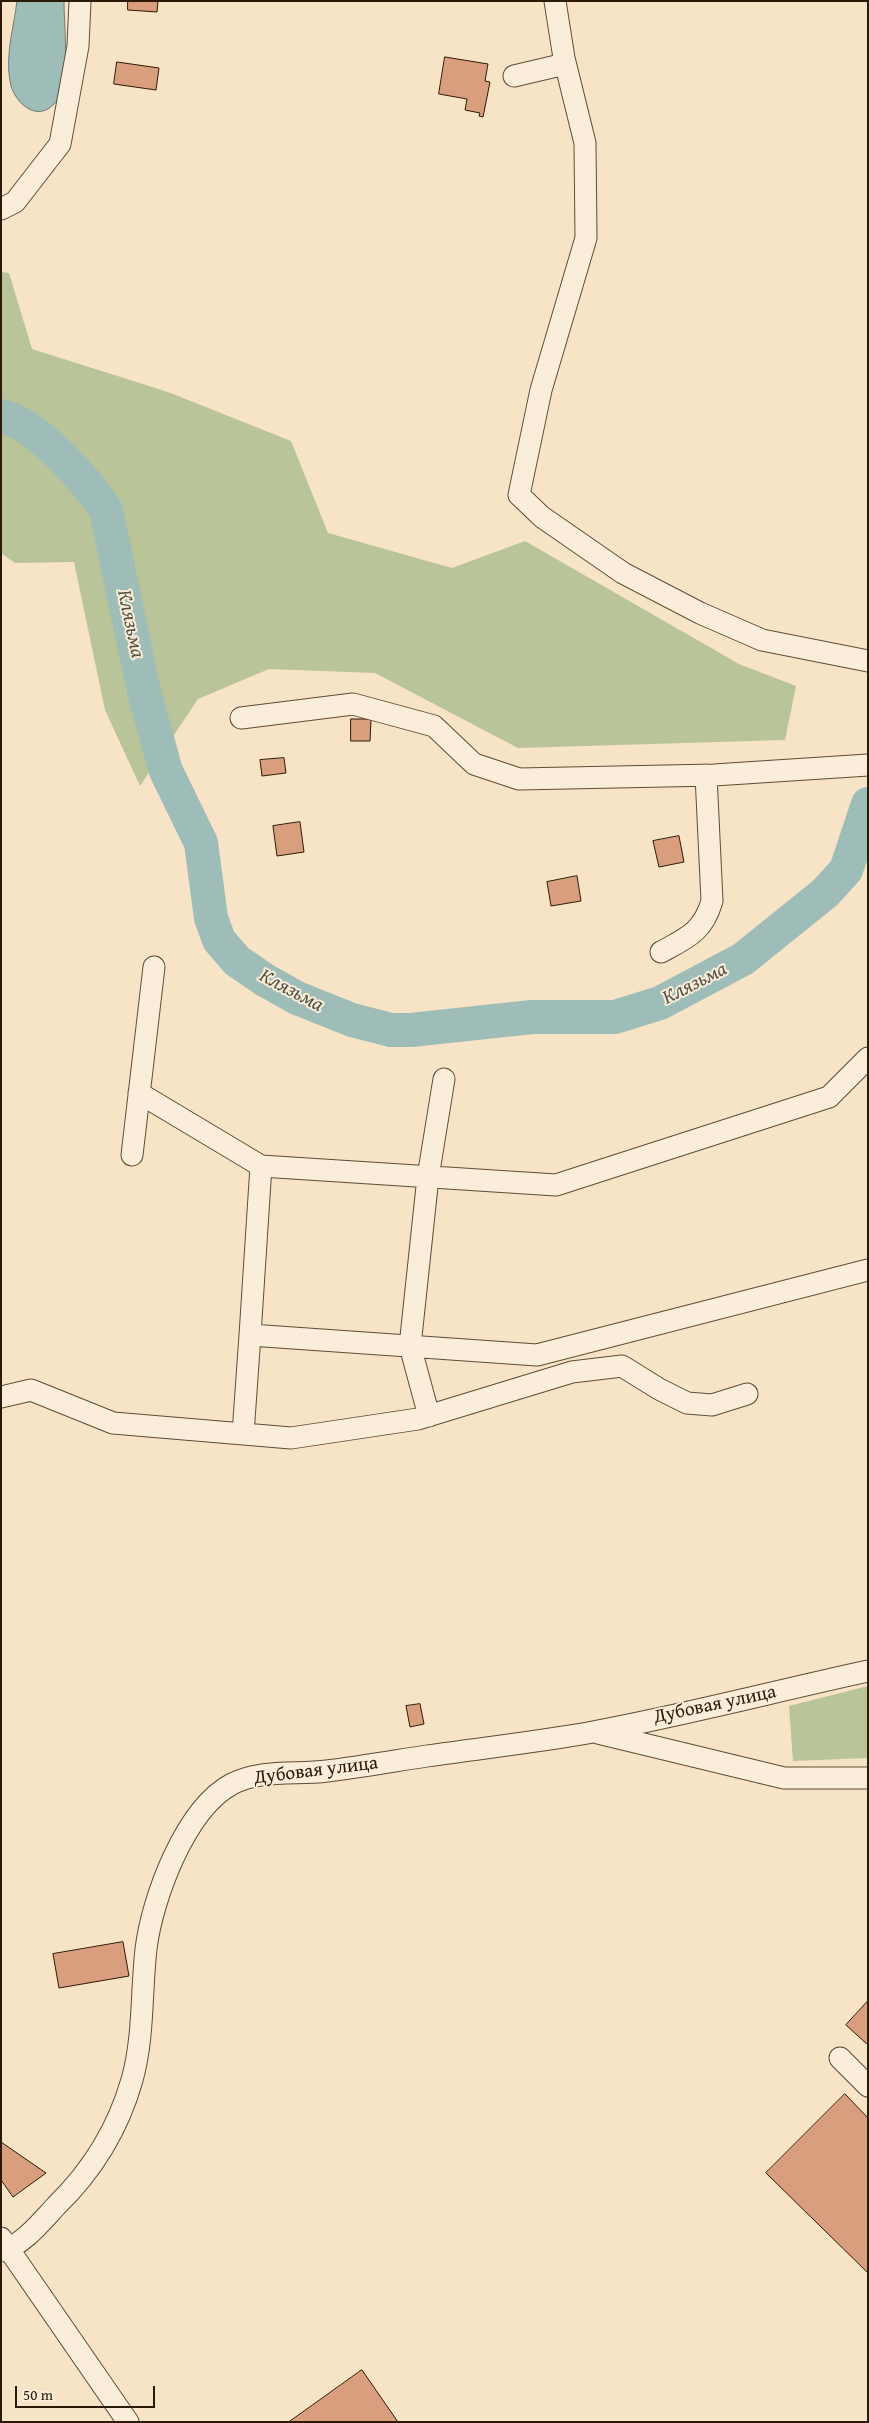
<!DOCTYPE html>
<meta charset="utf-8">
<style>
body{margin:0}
#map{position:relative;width:869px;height:2423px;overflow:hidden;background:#f7e3c6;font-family:"Gentium Book Plus",serif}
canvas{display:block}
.frame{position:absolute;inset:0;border:2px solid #2c1a05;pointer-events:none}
.scale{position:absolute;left:15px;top:2386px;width:140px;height:22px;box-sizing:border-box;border:2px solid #2c1a05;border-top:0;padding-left:6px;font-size:15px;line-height:18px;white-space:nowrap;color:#2c1a05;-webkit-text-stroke:4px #faedda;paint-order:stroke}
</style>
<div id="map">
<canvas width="869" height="2423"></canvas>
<div class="frame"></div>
<div class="scale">50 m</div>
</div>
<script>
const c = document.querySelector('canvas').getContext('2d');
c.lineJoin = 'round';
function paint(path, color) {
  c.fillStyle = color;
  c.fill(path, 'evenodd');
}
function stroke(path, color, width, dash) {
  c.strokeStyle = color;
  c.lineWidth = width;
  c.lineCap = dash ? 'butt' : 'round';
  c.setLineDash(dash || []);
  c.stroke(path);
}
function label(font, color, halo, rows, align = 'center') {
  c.font = font + ' "Gentium Book Plus",serif';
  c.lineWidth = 4;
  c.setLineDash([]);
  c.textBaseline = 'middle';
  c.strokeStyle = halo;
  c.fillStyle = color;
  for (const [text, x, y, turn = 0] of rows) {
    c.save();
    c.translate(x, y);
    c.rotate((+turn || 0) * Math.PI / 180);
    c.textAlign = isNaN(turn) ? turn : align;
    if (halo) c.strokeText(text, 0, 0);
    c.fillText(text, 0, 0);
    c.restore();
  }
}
const green = new Path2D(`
 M1,272L9,273L32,349L168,392L291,441L328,533L452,568L525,541L739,664L796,686L785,740L518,748L375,673L269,669L198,699L140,786L105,710L74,562L15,563L1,553Z
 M868,1686V1758L793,1761L789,1706Z`);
const water = new Path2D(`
 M17,1H64C64,21 68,65 64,82C62,88 59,99 55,103C37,124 13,102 10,81C5,56 14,26 17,1Z`);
const river = new Path2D(`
 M1,416C36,423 87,481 106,510L144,692L166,771L201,843L211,918L219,940L237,961L265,980L297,998L352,1020L391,1030H411L532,1017H615L660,1003L743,959L825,893L846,870L868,804`);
const building = new Path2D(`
 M128,1H158L157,12L128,10Z
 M445,57L488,64L485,81L490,82L483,117L479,116L480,113L465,110L467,99L439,94Z
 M117,62L159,68L156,90L114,84Z
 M351,719H371L370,741H351Z
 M284,758L286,773L262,776L260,760Z
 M300,822L304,852L277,856L273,826Z
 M679,836L684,862L659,867L653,841Z
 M577,876L581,901L551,906L547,882Z
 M420,1704L424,1724L410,1727L406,1706Z
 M123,1942L129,1976L59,1988L53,1954Z
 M868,2001V2045L846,2025Z
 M845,2094L868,2118V2273L766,2173Z
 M1,2142L46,2173L13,2197L1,2180Z
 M362,2370L398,2422H289Z`);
const minor = new Path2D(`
 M555,1L564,58L585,143L586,238L541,390L519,495L542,517L623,573L700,613L762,640L868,661
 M514,76L565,64
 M1,209L15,202L60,144L78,46L80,1
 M241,718L353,704L434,726L474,764L519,779L714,775L868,765
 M661,952C687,938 703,932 712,901L706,775
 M139,1093L261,1166L556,1185L829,1097L868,1058
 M132,1155L154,967
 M261,1166L250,1335L537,1355L868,1270
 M1,1397L31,1390L113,1423L291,1438L418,1419L572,1372L622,1366L659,1389L687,1403L712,1405L747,1394
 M429,1416L410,1346L428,1177L444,1079
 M243,1434L250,1335
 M598,1733L784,1778H868
 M840,2058L868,2086
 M1,2238L128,2422
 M1,2251C23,2245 41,2222 56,2206C92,2171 118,2129 132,2080C144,2037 141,1993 146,1949C152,1899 185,1809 232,1784C260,1769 296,1775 327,1771C360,1767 394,1761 427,1756C482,1748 538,1742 593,1732C685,1715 776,1691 868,1671`);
const streetNames = [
 ["Дубовая улица",715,1705,-12],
 ["Дубовая улица",316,1771,-7]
];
const waterNames = [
 ["Клязьма",130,624,78],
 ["Клязьма",695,984,-27],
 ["Клязьма",291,991,28]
];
paint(green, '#b9c498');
paint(water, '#9ebdb9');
stroke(water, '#707c71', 1);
stroke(river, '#9ebdb9', 34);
paint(building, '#d89e7d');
stroke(building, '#2c1a05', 1);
stroke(minor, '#5f4c35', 23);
stroke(minor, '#faedda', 21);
label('19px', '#2c1a05', '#faedda', streetNames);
label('italic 20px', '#545344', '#faedda', waterNames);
</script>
